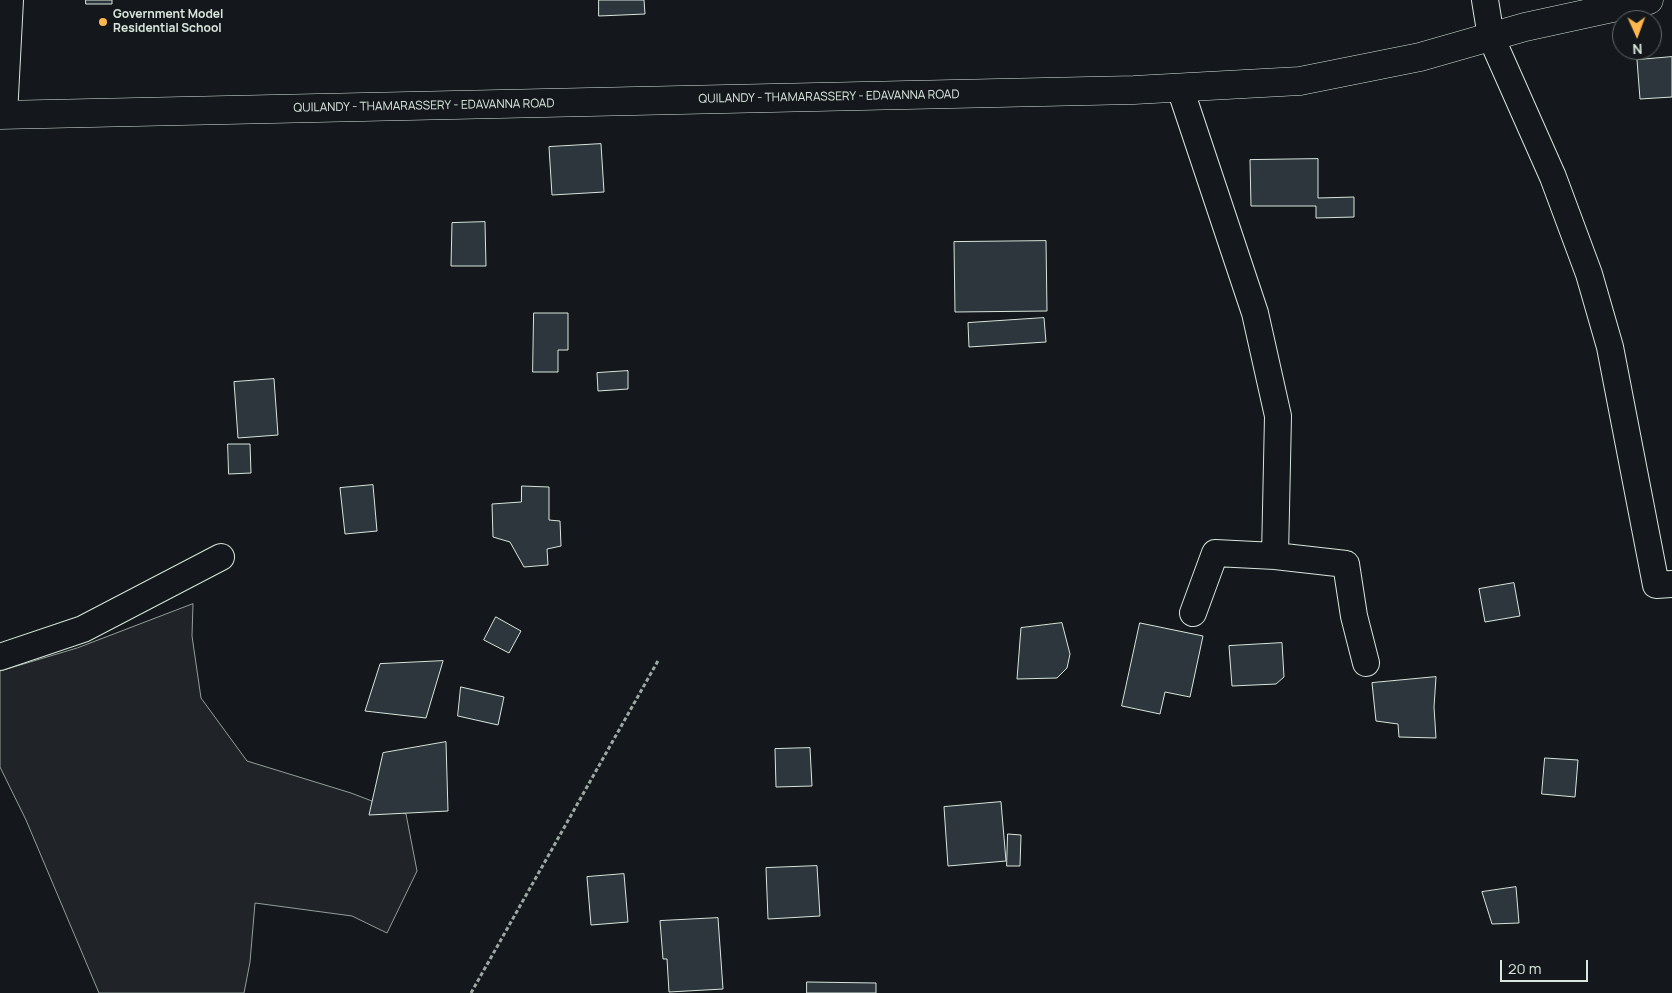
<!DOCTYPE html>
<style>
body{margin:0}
#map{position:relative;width:1672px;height:993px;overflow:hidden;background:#14181c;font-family:Manrope,sans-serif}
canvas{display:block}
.north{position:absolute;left:1612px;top:10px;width:50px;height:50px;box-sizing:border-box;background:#14181c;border:1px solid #626a69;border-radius:50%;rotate:178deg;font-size:14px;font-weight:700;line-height:20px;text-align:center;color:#d8e6dc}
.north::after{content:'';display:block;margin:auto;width:18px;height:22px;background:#ffb74d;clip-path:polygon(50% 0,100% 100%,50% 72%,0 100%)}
.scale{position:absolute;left:1500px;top:960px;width:88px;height:22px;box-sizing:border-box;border:2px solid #d8e6dc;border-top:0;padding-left:6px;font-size:15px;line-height:18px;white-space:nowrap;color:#d8e6dc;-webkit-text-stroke:4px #14181c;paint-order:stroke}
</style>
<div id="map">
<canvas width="1672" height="993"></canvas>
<div class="north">N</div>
<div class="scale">20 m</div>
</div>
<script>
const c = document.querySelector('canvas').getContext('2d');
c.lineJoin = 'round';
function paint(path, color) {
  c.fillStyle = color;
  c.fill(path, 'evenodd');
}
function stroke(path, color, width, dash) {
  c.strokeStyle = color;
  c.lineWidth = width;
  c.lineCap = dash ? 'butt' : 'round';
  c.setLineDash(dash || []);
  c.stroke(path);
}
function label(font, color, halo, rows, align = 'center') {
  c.font = font + ' Manrope,sans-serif';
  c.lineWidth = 4;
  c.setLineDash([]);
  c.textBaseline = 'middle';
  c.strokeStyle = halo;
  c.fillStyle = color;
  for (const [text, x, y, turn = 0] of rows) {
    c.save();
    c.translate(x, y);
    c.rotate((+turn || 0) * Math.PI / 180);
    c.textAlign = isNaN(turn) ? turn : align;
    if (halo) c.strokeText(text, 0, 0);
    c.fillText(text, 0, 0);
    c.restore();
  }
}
const green = new Path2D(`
 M193,604L192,636L201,698L247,761L351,793L406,814L417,871L387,933L352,916L255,903L250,962L244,993H99L26,820L0,767V671L77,648Z`);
const building = new Path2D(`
 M86,0H112V4H86Z
 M599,0H644L645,14L599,16Z
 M1672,57V97L1640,99L1637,60Z
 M601,144L604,192L552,195L549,147Z
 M1318,159V198L1354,197V217L1316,218V206H1251L1250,160Z
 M485,222L486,266H451L452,223Z
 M1046,241L1047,311L955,312L954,242Z
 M534,313H568V350H558V372H533Z
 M1044,318L1046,342L969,347L968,323Z
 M628,371V389L598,391L597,373Z
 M274,379L278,435L238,438L234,382Z
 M228,444H250L251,473L229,474Z
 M373,485L377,531L345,534L340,488Z
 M522,486L549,487V520L560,521L561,546L547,549L548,565L524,567L510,542L493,537L492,504L521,502Z
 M1514,583L1520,616L1485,622L1479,589Z
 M496,617L521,631L509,653L484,640Z
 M1062,623L1070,654L1067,668L1057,678L1017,679L1021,628Z
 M1140,623L1203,636L1190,697L1165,692L1160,714L1122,706Z
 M1282,643L1284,677L1276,684L1232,686L1229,646Z
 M443,661L426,718L365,711L380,664Z
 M1436,677L1434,707L1436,738L1399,737L1398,724L1376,721L1372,683Z
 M461,687L504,697L498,725L458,716Z
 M446,742L448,811L369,815L383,753Z
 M810,748L812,786L776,787L775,749Z
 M1545,758L1578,760L1575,797L1542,794Z
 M1001,802L1006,861L948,866L944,807Z
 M1008,834L1021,835L1020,866H1007Z
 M817,866L820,916L768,919L766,868Z
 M624,874L628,922L591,925L587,877Z
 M1516,887L1519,923L1492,924L1482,892Z
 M718,918L723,989L669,992L667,959H663L660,921Z
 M807,982L876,983V993H807Z`);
const path = new Path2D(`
 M471,993L659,659`);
const minor = new Path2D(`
 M1485,0L1491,37L1553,177L1589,274L1610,347L1656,585L1672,584
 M1180,88L1255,313L1278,416L1275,556
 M4,115L10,0
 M1193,613L1215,553L1275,556L1346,564L1354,616L1366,663
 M0,657L83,629L221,557`);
const primary = new Path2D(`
 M0,115L1134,90L1300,81L1420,57L1525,27L1649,0`);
const markers = [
 [103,22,5,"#ffb74d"]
];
const poiNames = [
 ["Government Model",113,15],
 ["Residential School",113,29]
];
const streetNames = [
 ["QUILANDY - THAMARASSERY - EDAVANNA ROAD",829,97,-1],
 ["QUILANDY - THAMARASSERY - EDAVANNA ROAD",424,106,-1]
];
paint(green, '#202428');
stroke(green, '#939e99', 1);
paint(building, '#2c363c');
stroke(building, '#d8e6dc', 1);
stroke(minor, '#d8e6dc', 28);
stroke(primary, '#d8e6dc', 29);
stroke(path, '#9da8a2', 3, [4, 2.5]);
stroke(minor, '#14181c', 26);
stroke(primary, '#14181c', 28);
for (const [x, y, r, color] of markers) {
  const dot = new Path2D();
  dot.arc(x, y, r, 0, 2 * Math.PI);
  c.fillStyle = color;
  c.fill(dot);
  stroke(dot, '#14181c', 2);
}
label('bold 12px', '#d8e6dc', '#14181c', poiNames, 'left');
label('12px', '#d8e6dc', '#14181c', streetNames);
</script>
